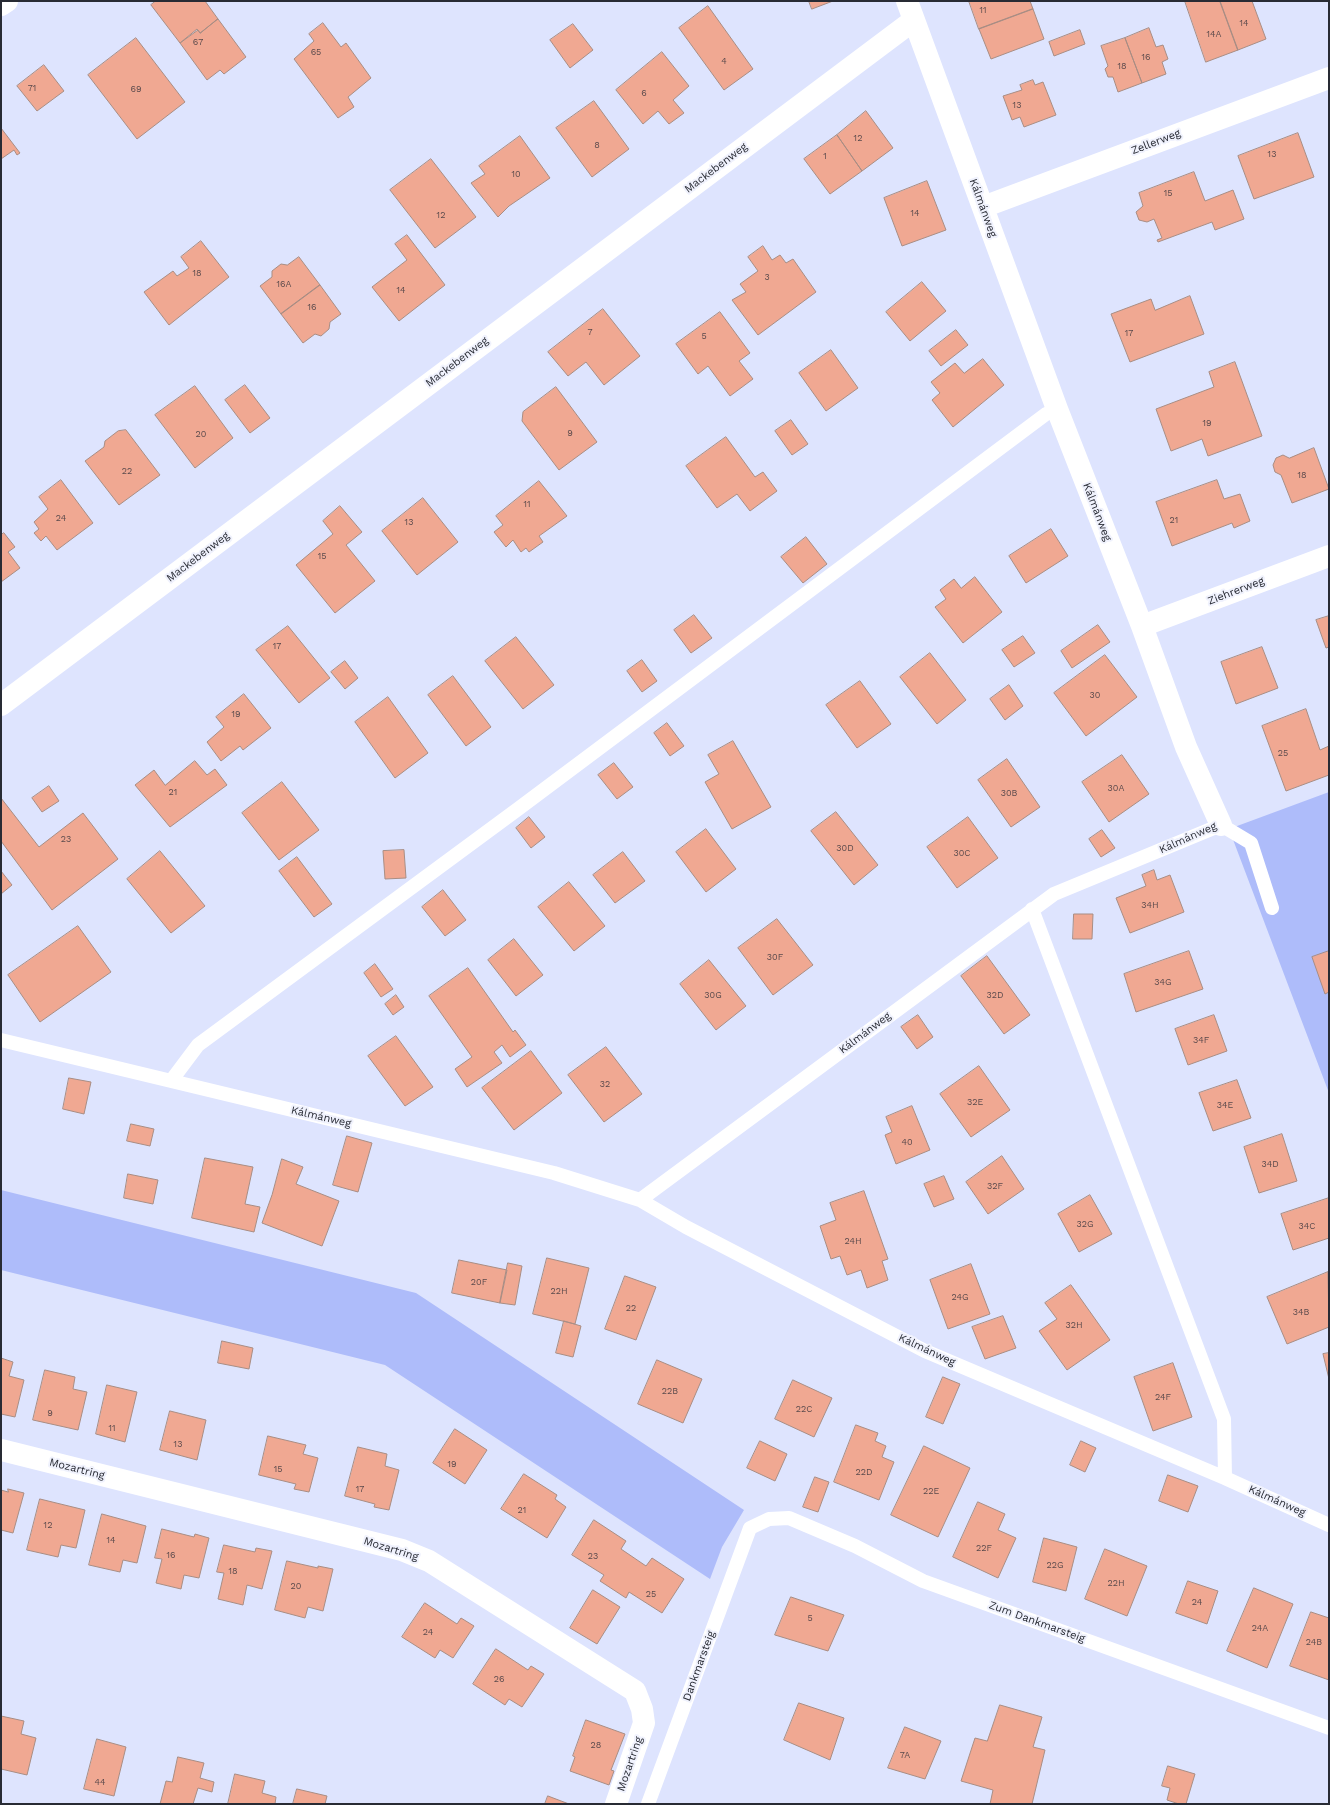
<!DOCTYPE html>
<meta charset="utf-8">
<style>
body{margin:0}
#map{position:relative;width:1330px;height:1805px;overflow:hidden;background:#dee4fe;font-family:"Work Sans",sans-serif}
canvas{display:block}
.frame{position:absolute;inset:0;border:2px solid #282b34;pointer-events:none}
</style>
<div id="map">
<canvas width="1330" height="1805"></canvas>
<div class="frame"></div>
</div>
<script>
const c = document.querySelector('canvas').getContext('2d');
c.lineJoin = 'round';
function paint(path, color) {
  c.fillStyle = color;
  c.fill(path, 'evenodd');
}
function stroke(path, color, width, dash) {
  c.strokeStyle = color;
  c.lineWidth = width;
  c.lineCap = dash ? 'butt' : 'round';
  c.setLineDash(dash || []);
  c.stroke(path);
}
function label(font, color, halo, rows, align = 'center') {
  c.font = font + ' "Work Sans",sans-serif';
  c.lineWidth = 4;
  c.setLineDash([]);
  c.textBaseline = 'middle';
  c.strokeStyle = halo;
  c.fillStyle = color;
  for (const [text, x, y, turn = 0] of rows) {
    c.save();
    c.translate(x, y);
    c.rotate((+turn || 0) * Math.PI / 180);
    c.textAlign = isNaN(turn) ? turn : align;
    if (halo) c.strokeText(text, 0, 0);
    c.fillText(text, 0, 0);
    c.restore();
  }
}
const green = new Path2D(`
 M1329,792V1093L1229,829Z
 M1,1190L416,1293L744,1510L722,1547L710,1579L385,1365L1,1270Z`);
const building = new Path2D(`
 M156,1H205L218,19L200,33L197,29L180,43L151,5Z
 M809,1H833L812,9Z
 M969,1H1030L1033,9L979,29Z
 M1185,1H1220L1238,50L1206,62Z
 M1220,1H1252L1266,39L1238,50Z
 M708,6L753,69L724,90L679,28Z
 M1033,9L1044,39L991,59L979,29Z
 M218,19L246,57L224,74L220,70L207,80L180,43L198,30L200,33Z
 M323,23L341,47L346,43L371,78L348,97L354,107L338,118L294,59L314,41L309,34Z
 M573,24L593,50L570,68L550,40Z
 M1149,28L1156,47L1163,45L1168,59L1162,62L1166,74L1142,83L1125,38Z
 M1080,30L1085,44L1054,56L1049,42Z
 M136,38L185,102L137,139L88,75Z
 M1125,38L1142,83L1118,92L1113,77H1108L1105,69L1108,66L1101,46Z
 M662,52L689,86L673,100L684,113L669,124L658,111L643,124L616,90Z
 M44,65L64,91L37,111L17,86Z
 M1033,80L1035,85L1043,82L1056,115L1024,127L1020,117L1012,120L1003,96L1022,90L1020,85Z
 M594,101L629,149L592,177L556,128Z
 M866,111L893,148L862,171L837,135Z
 M1,128L20,153L17,155L14,150L1,159Z
 M1298,133L1314,177L1254,199L1238,156Z
 M837,135L862,171L830,194L804,159Z
 M520,136L550,178L509,206L498,217L471,183L485,174L479,166Z
 M431,159L476,217L435,248L390,190Z
 M1194,172L1205,201L1233,190L1244,219L1215,230L1212,222L1158,242L1157,240L1162,238L1154,219L1147,222L1139,220L1136,212L1143,206L1139,193Z
 M927,181L946,230L902,246L884,198Z
 M407,235L445,285L399,321L372,287L407,260L395,244Z
 M201,241L229,277L169,325L144,292L173,271L177,276L189,268L181,257Z
 M763,246L772,260L780,255L786,263L793,259L816,292L758,335L732,300L746,292L740,284L758,271L748,257Z
 M299,257L320,285L281,314L260,286L272,277V271L281,264L287,265Z
 M922,282L946,311L910,341L886,312Z
 M320,285L341,314L330,322L329,329L321,336L315,334L303,343L281,314Z
 M1190,296L1204,334L1130,362L1111,314L1151,299L1155,310Z
 M603,309L640,356L604,385L586,362L568,376L548,352Z
 M720,312L750,353L739,361L753,379L730,396L708,366L698,374L676,344Z
 M956,330L968,345L941,366L929,351Z
 M831,350L858,388L826,411L799,373Z
 M983,359L1004,385L953,427L932,400L940,393L931,382L955,363L964,373Z
 M1235,362L1262,436L1208,456L1202,439L1171,451L1156,409L1214,387L1209,372Z
 M245,385L270,418L250,433L225,400Z
 M195,386L233,438L195,468L155,415Z
 M556,387L597,442L559,470L522,421L523,412Z
 M791,420L808,444L792,455L775,431Z
 M126,430L160,475L119,505L85,461L104,447L105,441L118,431Z
 M726,437L755,477L763,472L777,491L750,511L737,494L717,508L686,466Z
 M1314,448L1329,489L1292,503L1281,475L1275,472L1273,465L1276,458L1283,455L1289,458Z
 M61,480L93,523L57,550L46,536L41,541L34,533L39,529L34,522L48,509L39,497Z
 M1217,480L1224,499L1240,494L1250,521L1234,528L1232,523L1172,546L1156,502Z
 M539,481L567,516L539,536L543,542L529,552L526,548L521,552L513,540L506,547L494,532L503,525L496,516Z
 M423,498L458,542L417,575L382,531Z
 M340,506L362,532L346,545L375,581L335,613L296,565L333,534L323,521Z
 M1051,529L1068,556L1026,583L1009,556Z
 M4,533L15,547L8,552L20,568L1,582V535Z
 M806,537L827,564L803,583L781,557Z
 M975,577L1002,612L963,643L935,607L946,599L940,590L954,579L961,588Z
 M694,615L712,638L691,653L674,630Z
 M1329,616V647L1326,648L1316,620Z
 M1098,625L1110,642L1072,668L1061,651Z
 M288,626L330,678L299,703L256,650Z
 M1023,636L1035,653L1014,667L1002,650Z
 M516,637L554,685L523,709L485,661Z
 M1262,647L1278,688L1236,704L1221,662Z
 M930,653L966,700L937,724L900,677Z
 M1105,655L1137,697L1086,736L1054,693Z
 M642,660L657,681L642,692L627,671Z
 M345,661L358,678L345,689L331,672Z
 M453,676L491,727L466,746L428,695Z
 M860,681L891,724L857,748L826,705Z
 M1009,685L1023,706L1005,720L990,699Z
 M244,694L271,728L243,750L240,746L221,761L207,742L224,727L216,717Z
 M388,697L428,753L395,778L355,722Z
 M1306,709L1320,750L1329,746V775L1286,791L1262,726Z
 M667,723L684,746L670,756L654,733Z
 M733,741L771,807L732,829L705,782L719,774L708,755Z
 M1122,755L1149,794L1109,822L1082,782Z
 M1007,759L1040,807L1011,827L978,780Z
 M195,761L207,775L215,769L227,785L170,827L135,785L154,770L165,785Z
 M614,763L633,787L617,799L598,775Z
 M282,782L319,830L279,860L242,813Z
 M49,786L59,801L42,812L32,798Z
 M1,798L39,847L83,813L118,859L52,910L1,841Z
 M836,812L878,865L854,885L811,831Z
 M529,817L545,837L531,848L516,828Z
 M968,817L998,858L957,888L927,847Z
 M706,829L736,869L706,892L676,852Z
 M1102,830L1115,848L1101,857L1089,839Z
 M404,850L406,878L385,879L383,851Z
 M160,851L205,906L171,933L127,879Z
 M623,852L645,881L615,903L593,875Z
 M297,857L332,904L314,917L279,871Z
 M1154,870L1157,880L1170,875L1184,912L1130,933L1116,898L1146,886L1142,875Z
 M1,871L12,885L1,894Z
 M569,882L605,926L574,951L538,907Z
 M443,890L466,920L445,936L422,907Z
 M1074,914H1093L1092,939H1073Z
 M777,919L813,965L773,995L738,948Z
 M78,926L111,972L40,1022L8,975Z
 M514,939L543,975L516,996L488,960Z
 M1189,951L1203,989L1136,1012L1124,974Z
 M1329,951V992L1325,994L1312,957Z
 M987,956L1030,1015L1004,1034L961,976Z
 M709,960L746,1006L716,1030L680,984Z
 M375,964L393,989L381,997L364,973Z
 M468,968L513,1032L515,1030L526,1045L510,1057L502,1045L494,1052L502,1063L467,1087L455,1069L472,1057L429,996Z
 M396,995L404,1007L393,1015L385,1004Z
 M918,1015L933,1037L917,1049L901,1027Z
 M1214,1015L1227,1051L1188,1065L1175,1029Z
 M396,1036L433,1087L405,1106L368,1056Z
 M606,1047L642,1094L604,1122L568,1075Z
 M531,1051L562,1093L514,1130L482,1088Z
 M979,1066L1010,1110L971,1137L940,1094Z
 M69,1078L91,1082L84,1114L63,1109Z
 M1237,1080L1251,1118L1213,1131L1199,1093Z
 M912,1106L930,1150L896,1164L885,1135L892,1132L886,1117Z
 M131,1124L154,1129L150,1146L127,1141Z
 M1282,1134L1297,1181L1259,1193L1244,1147Z
 M347,1136L372,1143L358,1192L333,1185Z
 M1002,1156L1024,1189L988,1214L966,1182Z
 M205,1158L253,1167L245,1204L260,1207L254,1232L192,1218Z
 M282,1159L303,1167L296,1184L339,1201L322,1246L262,1223L272,1195Z
 M128,1174L158,1180L153,1204L124,1198Z
 M944,1176L954,1199L934,1207L924,1184Z
 M864,1191L888,1259L882,1261L888,1280L867,1288L861,1270L847,1275L840,1256L831,1259L820,1226L836,1220L830,1203Z
 M1090,1195L1112,1234L1079,1252L1058,1214Z
 M1329,1198V1238L1293,1250L1281,1214Z
 M547,1258L589,1268L575,1324L533,1314Z
 M459,1260L507,1270L500,1303L452,1293Z
 M508,1263L522,1266L515,1305L500,1303Z
 M971,1264L990,1314L948,1329L930,1280Z
 M1328,1272L1329,1327L1287,1344L1267,1297Z
 M625,1276L656,1287L636,1340L605,1329Z
 M1071,1285L1110,1340L1067,1370L1039,1331L1057,1319L1045,1303Z
 M1003,1316L1016,1348L985,1359L972,1327Z
 M564,1321L581,1326L573,1357L556,1353Z
 M222,1341L253,1348L249,1369L218,1363Z
 M1329,1353V1379L1323,1354Z
 M1,1358L13,1362L9,1376L24,1380L15,1417L1,1414Z
 M657,1360L702,1379L683,1423L638,1404Z
 M1173,1363L1192,1417L1153,1431L1134,1377Z
 M45,1370L75,1377L73,1389L87,1392L78,1430L33,1420Z
 M943,1377L960,1384L943,1424L926,1417Z
 M793,1380L832,1398L814,1437L775,1419Z
 M107,1385L137,1392L125,1442L96,1434Z
 M170,1411L206,1420L197,1460L160,1450Z
 M856,1425L878,1433L875,1441L886,1446L882,1457L894,1462L879,1500L834,1482Z
 M455,1429L487,1450L465,1484L433,1463Z
 M268,1436L306,1445L303,1454L318,1458L309,1492L294,1489L296,1484L259,1475Z
 M760,1441L787,1454L775,1481L747,1468Z
 M1081,1441L1096,1448L1085,1472L1070,1465Z
 M924,1446L970,1468L938,1537L891,1515Z
 M358,1447L387,1454L385,1466L399,1470L389,1510L374,1507L375,1504L345,1496Z
 M524,1474L557,1495L555,1499L566,1507L547,1538L501,1509Z
 M1168,1475L1198,1486L1188,1512L1159,1501Z
 M815,1477L829,1482L818,1512L803,1507Z
 M8,1489L24,1493L13,1533L1,1530V1490L8,1492Z
 M40,1499L85,1510L76,1548L61,1545L58,1557L27,1550Z
 M978,1502L1005,1514L998,1530L1016,1538L998,1578L953,1557Z
 M102,1514L146,1526L137,1563L123,1560L120,1572L89,1565Z
 M594,1520L626,1541L621,1549L646,1566L652,1558L684,1579L662,1613L629,1592L626,1598L600,1581L604,1575L572,1555Z
 M162,1529L194,1537L195,1534L209,1538L199,1578L184,1575L181,1589L156,1583L162,1559L155,1558Z
 M1044,1538L1077,1547L1066,1591L1033,1582Z
 M224,1545L255,1552L256,1548L272,1551L262,1589L247,1585L243,1605L218,1599L224,1573L217,1572Z
 M1105,1549L1147,1566L1127,1616L1085,1599Z
 M287,1561L318,1568V1566L333,1569L323,1611L308,1607L305,1618L275,1610Z
 M1188,1581L1218,1591L1207,1624L1176,1613Z
 M1254,1588L1293,1604L1267,1668L1227,1651Z
 M593,1590L620,1607L597,1644L570,1628Z
 M791,1597L844,1615L828,1651L775,1635Z
 M425,1603L457,1624L461,1618L474,1626L453,1658L440,1650L435,1658L402,1637Z
 M1311,1612L1329,1618V1680L1290,1666Z
 M496,1649L528,1670L531,1666L544,1674L522,1707L509,1699L505,1705L473,1684Z
 M799,1703L844,1718L830,1760L784,1740Z
 M1000,1705L1042,1717L1033,1747L1045,1750L1032,1804H990L993,1790L961,1781L975,1738L987,1741Z
 M1,1716L24,1721L21,1734L36,1738L27,1775L1,1769Z
 M586,1720L625,1734L611,1770L614,1771L609,1785L570,1771L575,1757L573,1756Z
 M905,1727L941,1741L925,1779L888,1768Z
 M97,1739L126,1747L114,1796L84,1789Z
 M178,1757L204,1763L200,1778L214,1782L212,1792L198,1788L193,1804H160L166,1781L172,1782Z
 M1168,1766L1195,1774L1186,1804H1179L1167,1800L1170,1788L1162,1786Z
 M235,1774L265,1781L262,1793L276,1797L275,1804H228Z
 M297,1789L327,1796L325,1804H293Z
 M548,1796L569,1804H545Z`);
const service = new Path2D(`
 M1032,909L1224,1419L1225,1478
 M1,1040L554,1173L640,1200L686,1227L925,1351L1225,1478L1329,1525
 M171,1081L198,1045L518,809L1046,414L1057,409
 M640,1200L1054,894L1221,825L1251,843L1272,908
 M648,1804L750,1528L769,1519L789,1518L855,1546L923,1581L1329,1728`);
const minor = new Path2D(`
 M907,1L1057,409L1142,626L1186,747L1221,825
 M1,5L7,1
 M983,207L1329,78
 M1142,626L1329,556
 M1,705L914,20
 M1,1450L402,1550L429,1561L635,1691L642,1709L644,1723L616,1804`);
const numberNames = [
 ["11",983,10],
 ["14",1244,23],
 ["14A",1214,34],
 ["67",198,42],
 ["65",316,52],
 ["16",1146,57],
 ["4",724,61],
 ["18",1122,66],
 ["71",32,88],
 ["69",136,89],
 ["6",644,93],
 ["13",1017,105],
 ["12",858,138],
 ["8",597,145],
 ["13",1272,154],
 ["1",825,156],
 ["10",516,174],
 ["15",1168,193],
 ["14",915,213],
 ["12",441,215],
 ["18",197,273],
 ["3",767,277],
 ["16A",284,284],
 ["14",401,290],
 ["16",312,307],
 ["7",590,332],
 ["17",1129,333],
 ["5",704,336],
 ["19",1207,423],
 ["9",570,433],
 ["20",201,434],
 ["22",127,471],
 ["18",1302,475],
 ["11",527,504],
 ["24",61,518],
 ["21",1174,520],
 ["13",409,522],
 ["15",322,556],
 ["17",277,646],
 ["30",1095,695],
 ["19",236,714],
 ["25",1283,753],
 ["30A",1116,788],
 ["21",173,792],
 ["30B",1009,793],
 ["23",66,839],
 ["30D",845,848],
 ["30C",962,853],
 ["34H",1150,905],
 ["30F",775,957],
 ["34G",1163,982],
 ["30G",713,995],
 ["32D",995,995],
 ["34F",1201,1040],
 ["32",605,1084],
 ["32E",975,1102],
 ["34E",1225,1105],
 ["40",907,1142],
 ["34D",1270,1164],
 ["32F",995,1186],
 ["32G",1085,1224],
 ["34C",1307,1226],
 ["24H",853,1241],
 ["20F",479,1282],
 ["22H",559,1291],
 ["24G",960,1297],
 ["22",631,1308],
 ["34B",1301,1312],
 ["32H",1074,1325],
 ["22B",670,1391],
 ["24F",1163,1397],
 ["22C",804,1409],
 ["9",50,1413],
 ["11",112,1428],
 ["13",178,1444],
 ["19",452,1464],
 ["15",278,1469],
 ["22D",864,1472],
 ["17",360,1489],
 ["22E",931,1491],
 ["21",522,1510],
 ["12",48,1525],
 ["14",111,1540],
 ["22F",984,1548],
 ["16",171,1555],
 ["23",593,1556],
 ["22G",1055,1565],
 ["18",233,1571],
 ["22H",1116,1583],
 ["20",296,1586],
 ["25",651,1594],
 ["24",1197,1602],
 ["5",810,1618],
 ["24A",1260,1628],
 ["24",428,1632],
 ["24B",1314,1642],
 ["26",499,1679],
 ["28",596,1745],
 ["7A",905,1755],
 ["44",100,1782]
];
const streetNames = [
 ["Zellerweg",1156,142,-21],
 ["Mackebenweg",716,168,-37],
 ["Kálmánweg",983,208,70],
 ["Mackebenweg",457,362,-37],
 ["Kálmánweg",1097,512,69],
 ["Mackebenweg",198,557,-37],
 ["Ziehrerweg",1236,591,-21],
 ["Kálmánweg",1188,838,-24],
 ["Kálmánweg",865,1033,-37],
 ["Kálmánweg",321,1117,13],
 ["Kálmánweg",927,1350,25],
 ["Mozartring",77,1469,14],
 ["Kálmánweg",1277,1501,24],
 ["Mozartring",391,1549,17],
 ["Zum Dankmarsteig",1037,1622,20],
 ["Dankmarsteig",699,1666,-70],
 ["Mozartring",630,1764,-71]
];
paint(green, '#aebcfa');
paint(building, '#f0a892');
stroke(building, '#a88d84', 1);
stroke(service, '#fff', 14);
stroke(minor, '#fff', 22);
label('9px', '#5a4a4c', null, numberNames);
label('11px', '#282b34', '#f0f2fd', streetNames);
</script>
